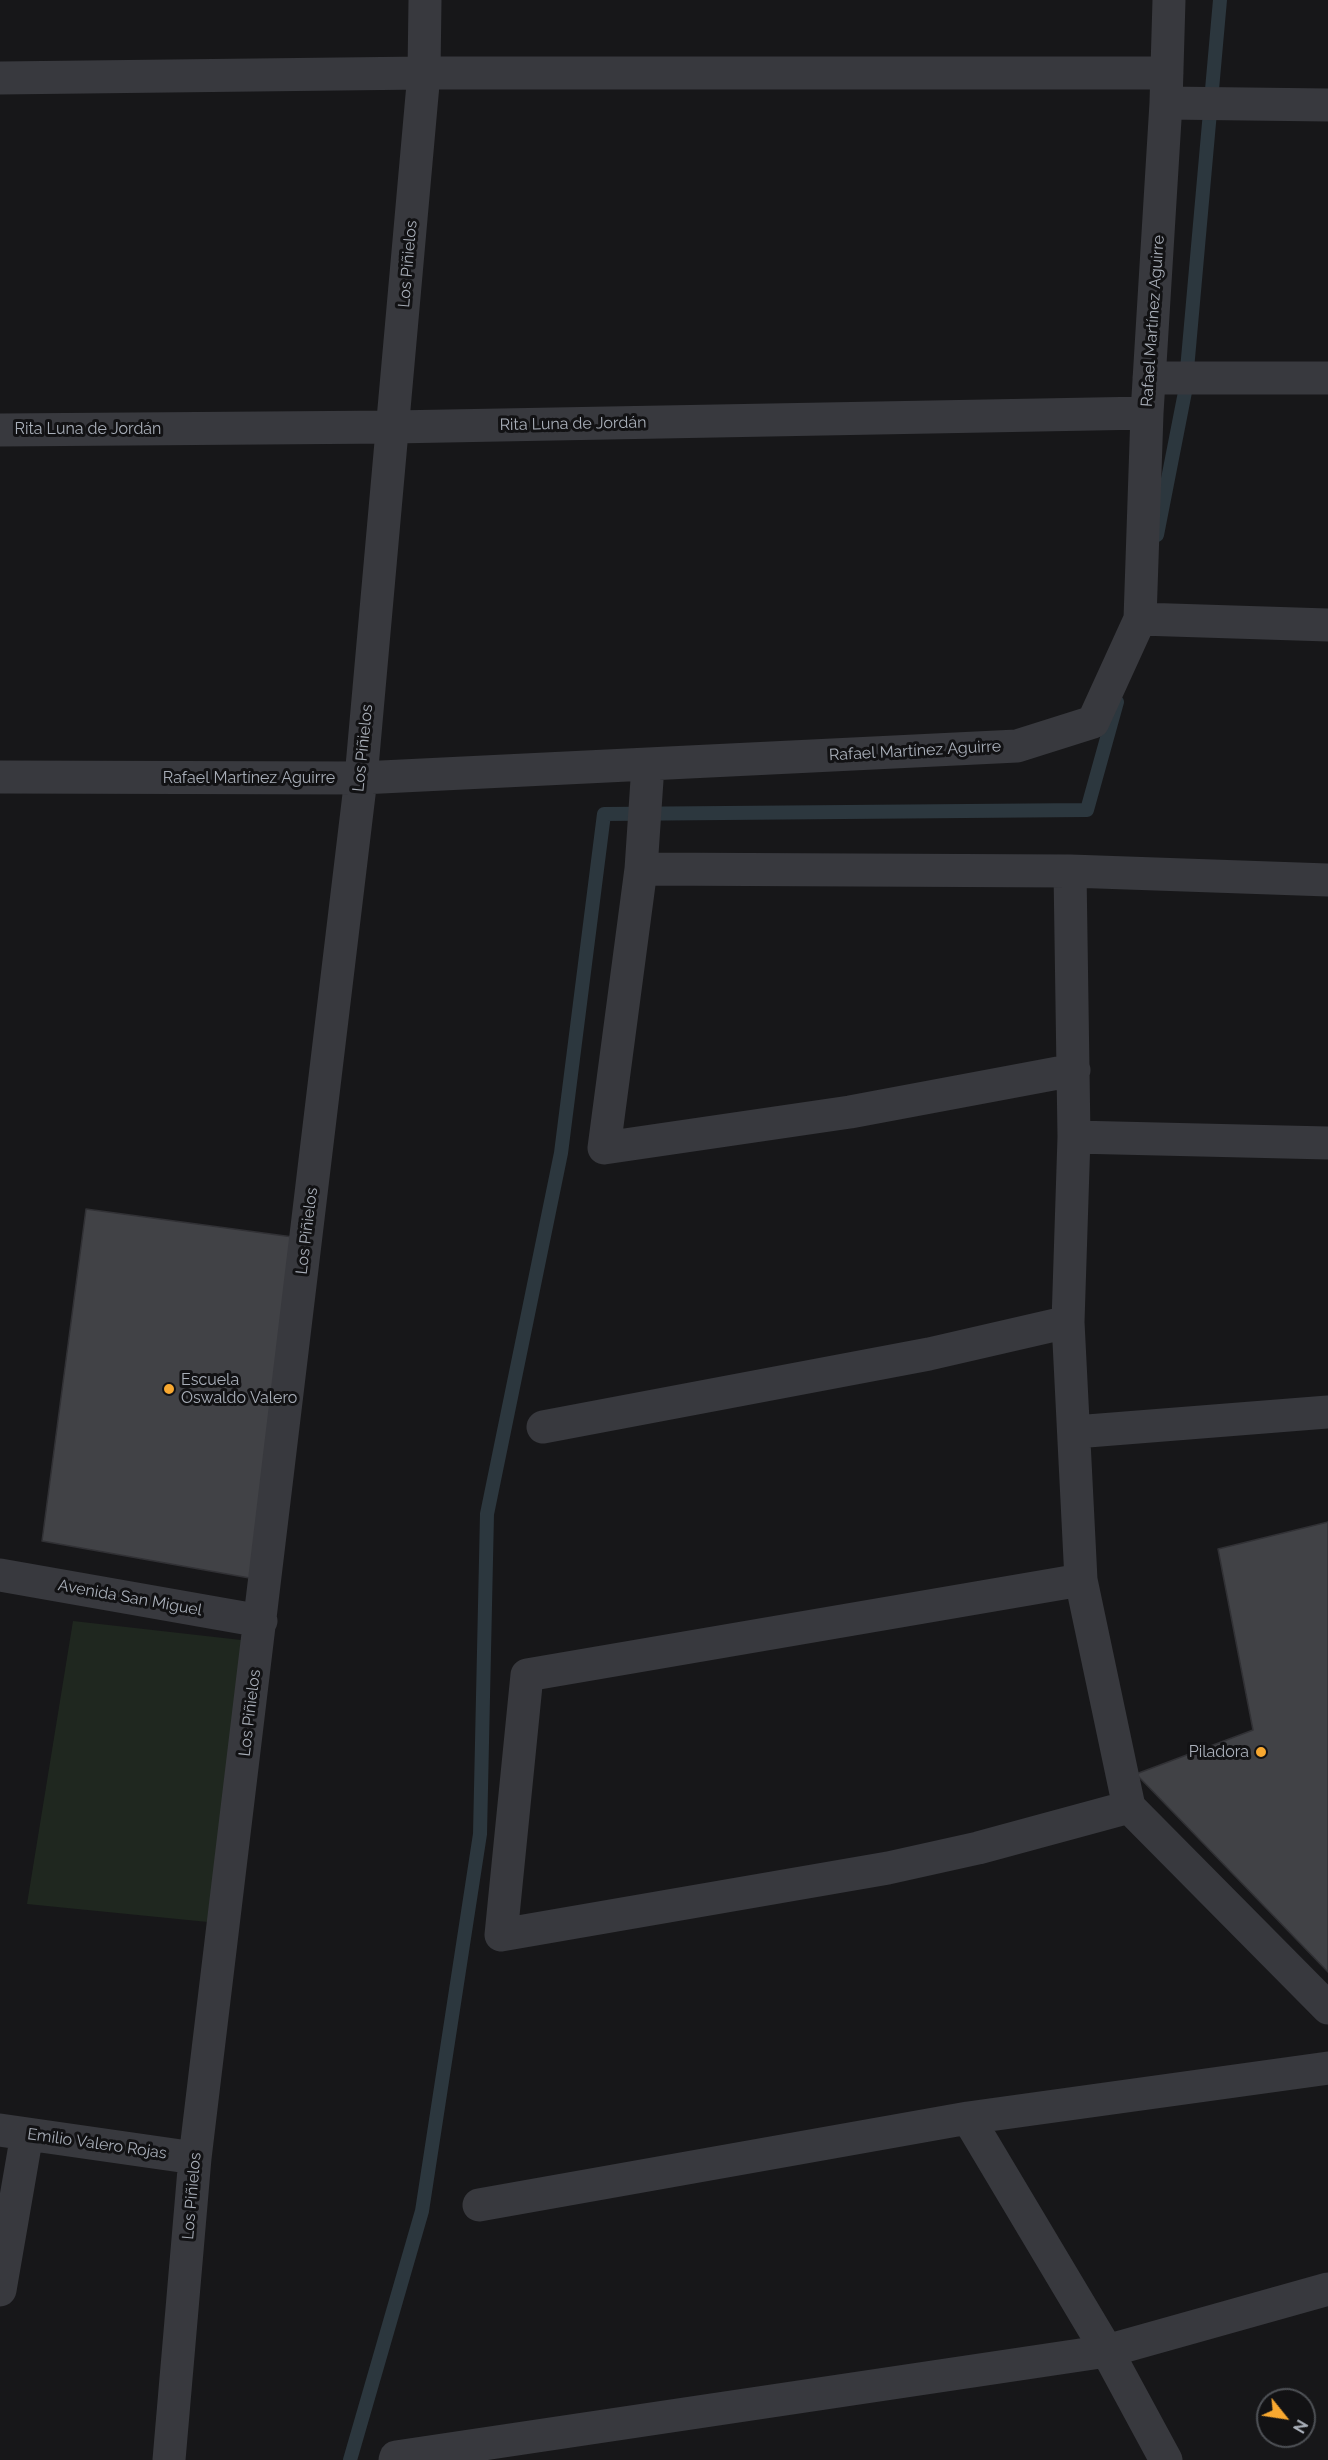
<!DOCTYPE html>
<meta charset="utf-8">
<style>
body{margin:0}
#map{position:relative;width:1328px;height:2460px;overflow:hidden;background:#171719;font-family:Raleway,sans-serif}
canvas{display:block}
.north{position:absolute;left:1256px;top:2388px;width:60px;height:60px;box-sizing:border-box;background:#121214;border:2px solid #4e5156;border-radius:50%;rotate:120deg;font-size:16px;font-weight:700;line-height:24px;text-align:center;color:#a9afb9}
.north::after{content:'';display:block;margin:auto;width:21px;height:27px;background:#f8a830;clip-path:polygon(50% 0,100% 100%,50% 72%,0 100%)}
</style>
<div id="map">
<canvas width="1328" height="2460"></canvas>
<div class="north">N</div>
</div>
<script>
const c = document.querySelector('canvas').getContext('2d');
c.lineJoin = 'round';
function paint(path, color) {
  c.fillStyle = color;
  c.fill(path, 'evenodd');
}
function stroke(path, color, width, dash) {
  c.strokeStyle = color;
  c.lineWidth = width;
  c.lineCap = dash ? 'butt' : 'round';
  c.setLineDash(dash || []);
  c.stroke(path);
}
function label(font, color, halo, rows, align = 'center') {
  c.font = font + ' Raleway,sans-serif';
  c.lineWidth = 6;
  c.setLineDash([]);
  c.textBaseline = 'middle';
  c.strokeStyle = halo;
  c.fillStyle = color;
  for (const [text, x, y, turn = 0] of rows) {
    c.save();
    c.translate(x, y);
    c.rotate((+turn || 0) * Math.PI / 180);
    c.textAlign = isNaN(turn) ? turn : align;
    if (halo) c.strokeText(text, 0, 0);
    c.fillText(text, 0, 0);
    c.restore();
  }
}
const green = new Path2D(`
 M73,1621L250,1641L218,1923L27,1904Z`);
const stream = new Path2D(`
 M1157,535L1185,392L1220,0
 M350,2460L422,2211L480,1834L487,1514L561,1153L604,814L1087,810L1117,702`);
const building = new Path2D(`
 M86,1209L293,1237L255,1579L42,1541Z
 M1328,1522V1972L1136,1774L1253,1730L1218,1549Z`);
const street = new Path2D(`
 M0,78L424,73H1167
 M1166,103L1328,105
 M1149,378H1328
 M0,430L393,427L1147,413
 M1140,619L1328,625
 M648,765L641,869L604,1148L850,1112L1074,1070
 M0,777L361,778L1017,746L1093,722L1140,619L1147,413L1166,103L1169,0
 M641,869L1070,871L1074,1137L1068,1322L1081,1580L527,1675L501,1935L888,1868L978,1848L1129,1807L1081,1580
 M1070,871L1328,880
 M1074,1137L1328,1143
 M543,1427L929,1354L1068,1322
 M1075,1432L1328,1412
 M0,1575L261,1621
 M1129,1807L1328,2008
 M968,2118L1328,2068
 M0,2130L195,2158
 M479,2205L968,2118L1107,2351L1166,2460
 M0,2290L27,2134
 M169,2460L195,2158L361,778L424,73L425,0
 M395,2460L396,2457L1107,2351L1328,2289`);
const markers = [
 [169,1389,6,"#f8a830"],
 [1261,1752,6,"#f8a830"]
];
const streetNames = [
 ["Los Piñielos",408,264,-85],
 ["Rafael Martínez Aguirre",1153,321,-86],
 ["Rita Luna de Jordán",573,424,-1],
 ["Rita Luna de Jordán",88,429],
 ["Los Piñielos",363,748,-84],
 ["Rafael Martínez Aguirre",915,751,-3],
 ["Rafael Martínez Aguirre",249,778],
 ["Los Piñielos",307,1231,-83],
 ["Avenida San Miguel",130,1598,10],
 ["Los Piñielos",250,1713,-83],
 ["Emilio Valero Rojas",97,2144,8],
 ["Los Piñielos",192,2196,-85]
];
const poiNames = [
 ["Escuela",181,1380],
 ["Oswaldo Valero",181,1398],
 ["Piladora",1249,1752,"right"]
];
paint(green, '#1f271f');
stroke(stream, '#2c373e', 14);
paint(building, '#414246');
stroke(building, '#313135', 1.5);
stroke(street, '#38393e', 33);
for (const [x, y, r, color] of markers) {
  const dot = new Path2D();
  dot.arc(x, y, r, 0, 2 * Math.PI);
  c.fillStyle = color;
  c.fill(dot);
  stroke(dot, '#121214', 2);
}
label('16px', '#a9afb9', '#121214', streetNames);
label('16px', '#a9afb9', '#121214', poiNames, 'left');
</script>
